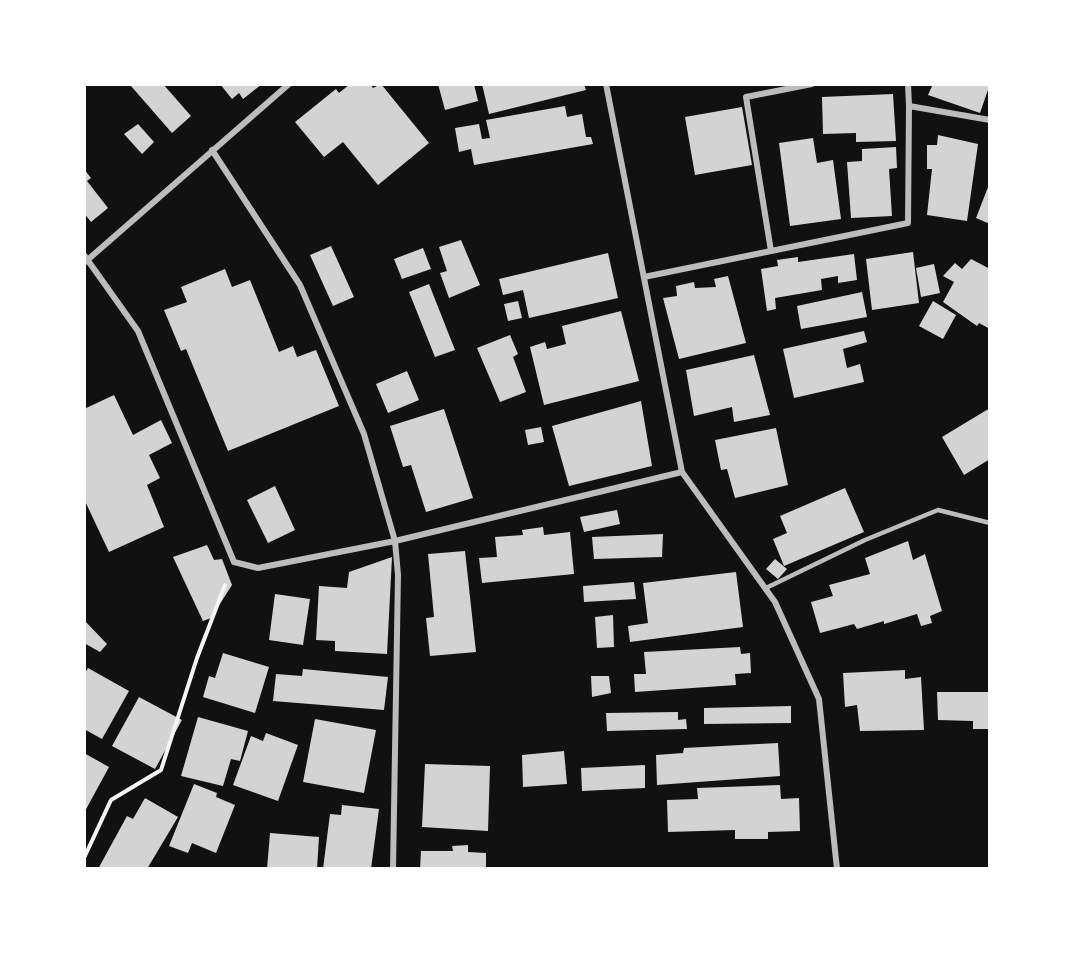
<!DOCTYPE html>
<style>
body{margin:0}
#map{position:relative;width:1074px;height:953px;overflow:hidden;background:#111;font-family:"Fira Sans",sans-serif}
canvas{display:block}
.frame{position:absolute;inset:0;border:86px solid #fff;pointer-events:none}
</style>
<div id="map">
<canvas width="1074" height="953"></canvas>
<div class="frame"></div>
</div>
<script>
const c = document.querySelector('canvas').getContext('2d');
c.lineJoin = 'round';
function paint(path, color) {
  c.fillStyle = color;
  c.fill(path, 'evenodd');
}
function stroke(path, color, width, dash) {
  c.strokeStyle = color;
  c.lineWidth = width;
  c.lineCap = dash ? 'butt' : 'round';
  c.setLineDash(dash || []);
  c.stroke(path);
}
const building = new Path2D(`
 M134,84H163L191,116L172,133L131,86Z
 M220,84H262L243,99L239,93L232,99Z
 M350,84H370L373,88L381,84L429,143L378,185L343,142L324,157L295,122L336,89L339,93Z
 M438,84H474L478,101L445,110Z
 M482,84H584L586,90L489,114Z
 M933,84H990L980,113L928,95Z
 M893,94L896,141L856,142V133L823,134L822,97Z
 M565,106L567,117L582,114L586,137H591L593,144L474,165L471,149L459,152L455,128L479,124L482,139L490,138L486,120Z
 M742,107L752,165L695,175L685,117Z
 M138,124L154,142L142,154L124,134Z
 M938,135L978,144L967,221L927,215L932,169H927V145H937Z
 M813,138L817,163L833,160L841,219L790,226L779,143Z
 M896,147L897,168L889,169L892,216L851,218L847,162L862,161V149Z
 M84,169L91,178L87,181L108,208L91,222L84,213Z
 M990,182V224L976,218Z
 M461,240L480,285L449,298L440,273L447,271L439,247Z
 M331,246L354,297L333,306L310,255Z
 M423,248L431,269L402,279L394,259Z
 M913,252L919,303L872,310L866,259Z
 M608,253L618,298L529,318L523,290L503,295L499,279Z
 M854,254L857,280L838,283V276L821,279L822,290L775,298L776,309L767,311L761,269L778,266L777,260L798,257V262Z
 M971,259L990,269V329L979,323L977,326L943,302L954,282L943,276L955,263L962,269Z
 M934,264L940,293L921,297L916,268Z
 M225,269L232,287L250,280L279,352L293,346L297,357L316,350L339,406L228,451L186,349L181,351L164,310L187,302L181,287Z
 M728,276L746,343L679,359L663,298L677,296L676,286L694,282L695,288L716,287L714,279Z
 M429,284L455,350L435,357L409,292Z
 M862,292L867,317L801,329L797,306Z
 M518,301L522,318L508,321L504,304Z
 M933,301L956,315L943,339L919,326Z
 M621,311L639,381L544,405L530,347L545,342L547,349L566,344L562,326Z
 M864,331L867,342L843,349L847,368L860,364L864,382L794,398L783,349Z
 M510,335L518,354L513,357L526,392L500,402L477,348Z
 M754,355L770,415L734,422L732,407L694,416L686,370Z
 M407,371L419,400L388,413L376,384Z
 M114,395L133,435L161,420L172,443L149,455L160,478L147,485L164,527L109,552L84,499V409Z
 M641,401L652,466L569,486L552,426Z
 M990,408V459L964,475L942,437Z
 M444,409L473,498L426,512L411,465L403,467L390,426Z
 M541,427L544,442L528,445L525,430Z
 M776,428L788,485L735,498L727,469L721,470L715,440Z
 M275,486L295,530L268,543L247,500Z
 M845,488L864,532L784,566L773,539L787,533L780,516Z
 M617,510L620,524L584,532L580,517Z
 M543,527L544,535L570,532L574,574L482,583L479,558L497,557L495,537L523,535L522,530Z
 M663,534L662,557L594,559L592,537Z
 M908,541L913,560L925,554L942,611L930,616L932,623L921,626L917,614L884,624V621L857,629L854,624L820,633L811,602L833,596L829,585L870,574L865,558Z
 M207,545L214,560L222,559L232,585L211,618L203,621L173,557Z
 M465,551L476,652L430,656L426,618L434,617L428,554Z
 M392,557L387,654L335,651V641L316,640L319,586L347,588L349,572Z
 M775,559L787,569L778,579L766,569Z
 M736,572L743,627L630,642L628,626L648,623L643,583Z
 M634,582L636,599L584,602L583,586Z
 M275,594L310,599L303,645L269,640Z
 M613,615L614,647L597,648L595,617Z
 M84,620L107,644L100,652L84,643Z
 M740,647L741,654L750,653L751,673L735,674L736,685L635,692L634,674H646L644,652Z
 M223,653L269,667L255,713L203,697L209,676L215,678Z
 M88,668L129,691L102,739L84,729V675Z
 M303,669L388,677L384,710L273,701L276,674L302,676Z
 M905,670V679L921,677L924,730L860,731L857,705L845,707L843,673Z
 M591,676H609L611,693L592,697Z
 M937,692H990V729H973V721L938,720Z
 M139,697L182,720L155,769L112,746Z
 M791,706V723L704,724V708Z
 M678,712V720L686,719L687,729L607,731L606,713Z
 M198,717L248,731L240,761L231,759L223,786L181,776Z
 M315,719L376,730L364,793L303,782Z
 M266,733L298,745L278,801L233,785L251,736L263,741Z
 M778,743L780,776L657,785L656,755L683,753L684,748Z
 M564,751L567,784L523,787L522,755Z
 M84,753L109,767L84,813Z
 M425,764L490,766L488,831L422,827Z
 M645,765V788L582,791L581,768Z
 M194,784L217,793L216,797L235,805L216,853L192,843L188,853L169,846Z
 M780,785L781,799L799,798L800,831L768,832V839H735V830L668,832L667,800L698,799L697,788Z
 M145,798L178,817L147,869H98L127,816L133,819Z
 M342,805L379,809L371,869H323L330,814L341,815Z
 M270,833L319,837L317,869H267Z
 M468,845V852L486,853V869H420L421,851H453L452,846Z`);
const path = new Path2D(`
 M84,858L111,800L161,770L197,658L225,585`);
const service = new Path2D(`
 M766,588L865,540L938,510L990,523`);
const minor = new Path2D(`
 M606,84L682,472L775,602L819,699L837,869
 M908,84L909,106L990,120
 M212,150L300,285L364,434L395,541L398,575L393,869
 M771,251L746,97L812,84
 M84,255L138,331L234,562L258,568L395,541L682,472
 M84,263L289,84
 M644,277L908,223L909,106`);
paint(building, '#d3d3d3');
stroke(path, '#f5f5f5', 4);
stroke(service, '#bcbcbc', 4.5);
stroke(minor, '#bcbcbc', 6);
</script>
